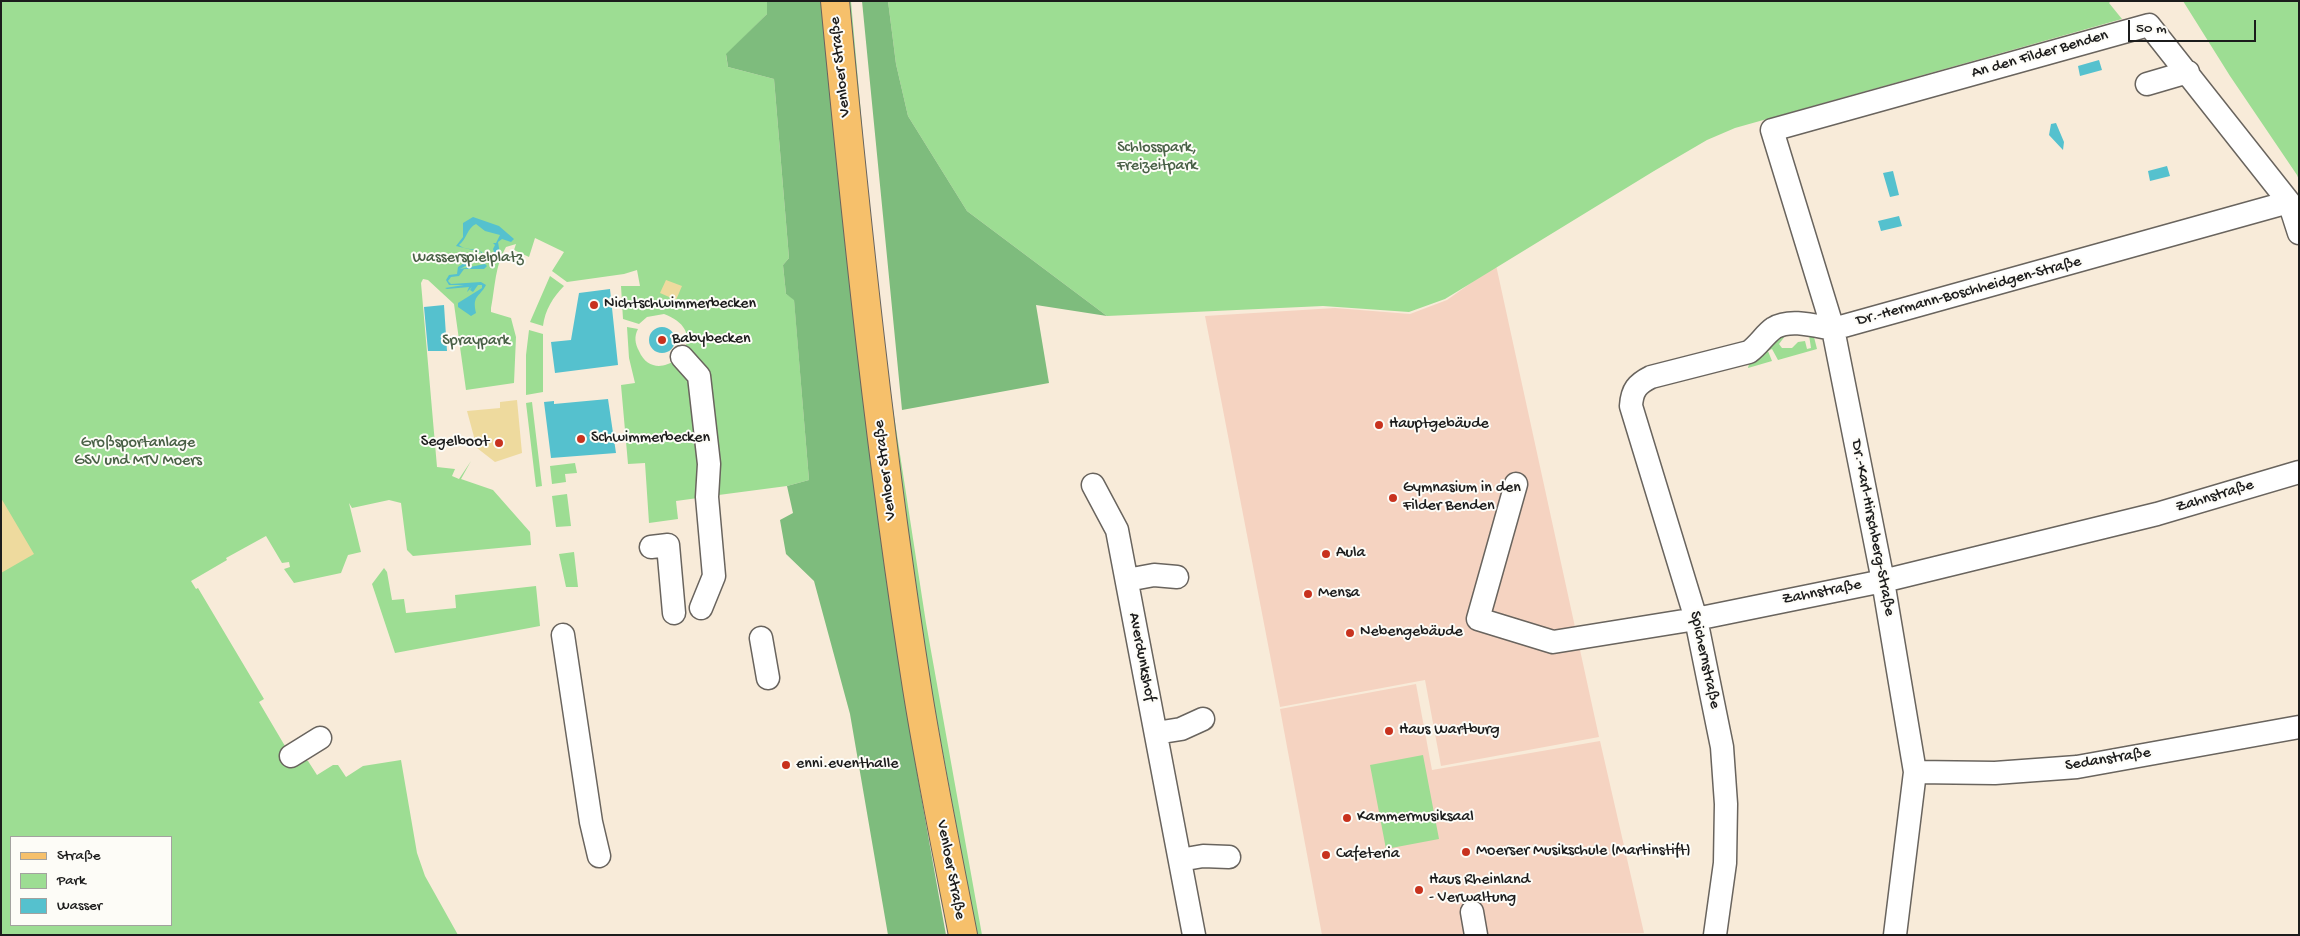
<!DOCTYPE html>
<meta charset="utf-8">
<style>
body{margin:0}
#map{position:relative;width:2300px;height:936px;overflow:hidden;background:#f8ebd9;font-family:"Gochi Hand",sans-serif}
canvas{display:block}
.frame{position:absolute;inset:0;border:2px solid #1c1c1c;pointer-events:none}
.legend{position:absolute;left:10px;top:836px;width:162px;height:90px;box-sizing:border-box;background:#fdfcf7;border:1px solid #a3a29f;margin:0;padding:6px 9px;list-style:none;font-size:15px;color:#1c1c1c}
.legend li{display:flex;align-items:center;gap:10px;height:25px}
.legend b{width:25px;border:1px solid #a3a29f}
.scale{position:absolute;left:2128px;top:20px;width:128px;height:22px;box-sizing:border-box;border:2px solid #1c1c1c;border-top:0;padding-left:6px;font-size:15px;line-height:18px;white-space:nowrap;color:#1c1c1c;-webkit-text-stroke:4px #fdfcf7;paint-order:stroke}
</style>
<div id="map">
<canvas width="2300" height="936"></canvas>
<div class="frame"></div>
<ul class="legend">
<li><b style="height:6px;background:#f6c06b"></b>Straße</li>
<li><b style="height:14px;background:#9ddd93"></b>Park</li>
<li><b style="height:14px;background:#55c1ce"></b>Wasser</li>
</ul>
<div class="scale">50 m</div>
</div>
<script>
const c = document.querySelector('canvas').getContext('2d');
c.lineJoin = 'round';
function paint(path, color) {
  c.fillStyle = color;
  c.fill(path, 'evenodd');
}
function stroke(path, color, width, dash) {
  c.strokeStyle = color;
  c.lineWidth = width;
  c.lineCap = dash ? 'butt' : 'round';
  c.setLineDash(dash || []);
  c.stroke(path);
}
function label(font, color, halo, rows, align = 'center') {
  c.font = font + ' "Gochi Hand",sans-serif';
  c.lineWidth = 4;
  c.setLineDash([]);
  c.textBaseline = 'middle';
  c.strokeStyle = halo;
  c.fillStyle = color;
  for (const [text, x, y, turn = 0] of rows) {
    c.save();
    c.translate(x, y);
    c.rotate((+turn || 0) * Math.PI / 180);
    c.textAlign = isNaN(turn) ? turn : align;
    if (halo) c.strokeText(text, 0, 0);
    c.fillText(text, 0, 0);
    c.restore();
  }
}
const built = new Path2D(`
 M1496,265L1599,737L1441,766L1425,680L1280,707L1205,316L1335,308L1410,314L1447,300Z
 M1416,684L1432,770L1600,741L1644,933L1322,935L1280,709Z`);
const green = new Path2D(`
 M1,1H767L768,13L726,55L728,67L774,79L789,258L783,265L786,294L794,299L809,480L787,486L711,496L704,467L698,498L676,501L678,519L649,523L645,463L628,464L621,385L635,383L629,358L627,327L638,329C634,336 635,344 639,351C657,393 721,335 664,314L647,317L639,324L623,319L621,286H640L637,270L624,274L567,282L552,271L564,252L535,238L529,257L514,250L516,244L506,247C495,265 495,288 491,308V312L511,318L516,337L514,383L466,390L454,304L428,280L423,279L421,283L437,467L455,469L452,476L459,479L471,461L461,479L493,490L530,532L531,545L413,556L407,550L401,503L389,500L352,508L349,503L361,552L348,555L341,573L294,583L284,569L290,567L289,562L282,563L266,536L226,558L227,560L191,581L196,589L198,588L264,699L259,702L295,763L300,760L308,761L317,775L333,765H338L346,777L363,766L401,760L417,853L425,876L458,935H1ZM11,837H171V925H11Z
 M846,1H851L874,262L893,409L926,623L982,935H977C945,766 913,596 889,426C869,285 858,143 846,1Z
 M888,1H2111L2109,3L2122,19L1735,128L1707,140L1654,171L1445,299L1409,312L1323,306L1107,316L967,211L908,116L896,64Z
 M2183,1H2299V180L2297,175L2230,76Z
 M550,276L564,286C553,297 545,310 543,326L530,322Z
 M1801,328L1813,333L1817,349L1778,360L1772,349L1768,351L1772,361L1748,368C1749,361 1755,358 1760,353C1776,337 1774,329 1801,328ZM1796,330L1801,336L1809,335L1811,348L1807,349L1805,341L1798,342L1792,348H1782L1779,344L1785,336Z
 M529,330L543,334V392L526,395V355Z
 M532,402L542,486L536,487L526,403Z
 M575,463L577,473L565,474L566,482L552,484L550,466Z
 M567,494L571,526L556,527L552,496Z
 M574,552L578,587H566L559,554Z
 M384,568L387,572L392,600L404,599L406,613L456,608L455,595L536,586L540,626L395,653L372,584Z
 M1423,755L1439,839L1386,849L1370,765Z`);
const forest = new Path2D(`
 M767,1H821C838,174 856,347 878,519C896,658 921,797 946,935H888L850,714L814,581L786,554L780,520L793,513L787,486L809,480L794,300L786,294L783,265L789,258L774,79L728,67L726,54L767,14Z
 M862,1H888L896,64L908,116L967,211L1107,316L1036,305L1049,383L902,410Z`);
const sand = new Path2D(`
 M666,280L682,286L676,300L660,293Z
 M517,400L522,453L495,462L477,448L467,411L500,408V402Z
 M1,498L34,554L1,573Z`);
const water = new Path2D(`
 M2099,60L2102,70L2080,76L2078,66Z
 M2056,123L2064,142L2063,150L2049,135L2051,124Z
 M2167,166L2170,176L2150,181L2148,171Z
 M1893,171L1899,195L1890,197L1883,173Z
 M1899,216L1902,226L1881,231L1878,221Z
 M473,217L499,226L514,239L511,242L502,239L498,242L500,254L495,255L493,249L495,245L493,243H496L500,235L485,231L476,224C467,228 467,239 459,245C465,251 479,247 485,255L460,269L485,264L487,266L484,269H464L459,276L451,277L448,281L451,284L481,282L486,285C479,298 472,295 476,313L471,316L458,307V303L482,288V285H478L473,292L470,290L472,287L467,292L469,287L447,289L445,288L464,285H449L446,280L449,275L457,274L458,267L472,258L482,255L481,252L456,246L463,237V223Z
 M610,289L618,365L555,373L551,342L571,340L579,293Z
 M444,305L447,351H428L424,307Z
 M649 340a13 13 0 1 1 26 0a13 13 0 1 1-26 0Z
 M608,399L616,453L551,458L544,402L554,401V404Z`);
const minor = new Path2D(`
 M2147,84L2188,72
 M682,357L699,376L709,464L707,497L714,576L701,608
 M1516,484L1478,619L1553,642L1696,619L1883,581L2157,514L2299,472
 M1093,485L1117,530L1194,935
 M651,547L668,545L674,613
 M1127,580L1154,575L1177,577
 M563,635L591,822L599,856
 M761,638L768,678
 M1156,733L1181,729L1203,719
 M291,756L320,738
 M1915,772L1995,773L2077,767L2299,727
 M1180,860L1203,856L1229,857
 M1472,912L1476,935
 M1715,935L1725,863L1726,804L1722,747L1696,619L1631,406C1632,390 1637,384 1651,377L1749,352C1759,345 1765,334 1774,328C1790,318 1816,326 1833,329L2289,202
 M1895,935L1915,772L1883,581L1833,329L1772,130L2149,25L2289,202L2299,233`);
const major = new Path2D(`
 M835,1C857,231 881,460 917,688C930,770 947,853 963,935`);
const markers = [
 [594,305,5,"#c8321e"],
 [662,340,5,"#c8321e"],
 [1379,425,5,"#c8321e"],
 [581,439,5,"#c8321e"],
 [499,443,5,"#c8321e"],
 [1393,498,5,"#c8321e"],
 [1326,554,5,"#c8321e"],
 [1308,594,5,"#c8321e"],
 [1350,633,5,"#c8321e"],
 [1389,731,5,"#c8321e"],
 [786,765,5,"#c8321e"],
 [1347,818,5,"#c8321e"],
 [1466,852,5,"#c8321e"],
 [1326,855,5,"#c8321e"],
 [1419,890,5,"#c8321e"]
];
const streetNames = [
 ["An den Filder Benden",2040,55,-16],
 ["Venloer Straße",841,67,-96],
 ["Dr.-Hermann-Boschheidgen-Straße",1969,292,-15],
 ["Venloer Straße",886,470,-97],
 ["Zahnstraße",2215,497,-17],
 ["Dr.-Karl-Hirschberg-Straße",1872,528,79],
 ["Zahnstraße",1822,593,-11],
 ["Averdunkshof",1141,657,79],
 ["Spichernstraße",1704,660,78],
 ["Sedanstraße",2108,760,-9],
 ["Venloer Straße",950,870,79]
];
const parkNames = [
 ["Schlosspark,",1157,149],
 ["Freizeitpark",1157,167],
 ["Wasserspielplatz",468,259],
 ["Spraypark",476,342],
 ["Großsportanlage",138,444],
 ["GSV und MTV Moers",138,462]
];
const poiNames = [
 ["Nichtschwimmerbecken",604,305],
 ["Babybecken",672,340],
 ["Hauptgebäude",1389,425],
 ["Schwimmerbecken",591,439],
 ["Segelboot",489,443,"right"],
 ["Gymnasium in den",1403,489],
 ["Filder Benden",1403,507],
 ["Aula",1336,554],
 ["Mensa",1318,594],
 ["Nebengebäude",1360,633],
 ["Haus Wartburg",1399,731],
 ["enni.eventhalle",796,765],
 ["Kammermusiksaal",1357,818],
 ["Moerser Musikschule (Martinstift)",1476,852],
 ["Cafeteria",1336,855],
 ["Haus Rheinland",1429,881],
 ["- Verwaltung",1429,899]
];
paint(built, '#f5d3c1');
paint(green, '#9ddd93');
paint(forest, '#7ebc7d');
paint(sand, '#eeda9e');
paint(water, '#55c1ce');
stroke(minor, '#69645e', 25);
stroke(major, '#69645e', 30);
stroke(minor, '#fff', 22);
stroke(major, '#f6c06b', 28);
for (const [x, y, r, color] of markers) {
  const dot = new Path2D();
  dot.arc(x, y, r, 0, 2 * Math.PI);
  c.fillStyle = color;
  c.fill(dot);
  stroke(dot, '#fdfcf7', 2);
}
label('16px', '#1c1c1c', '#fdfcf7', streetNames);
label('16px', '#496046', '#fdfcf7', parkNames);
label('16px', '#1c1c1c', '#fdfcf7', poiNames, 'left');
</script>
